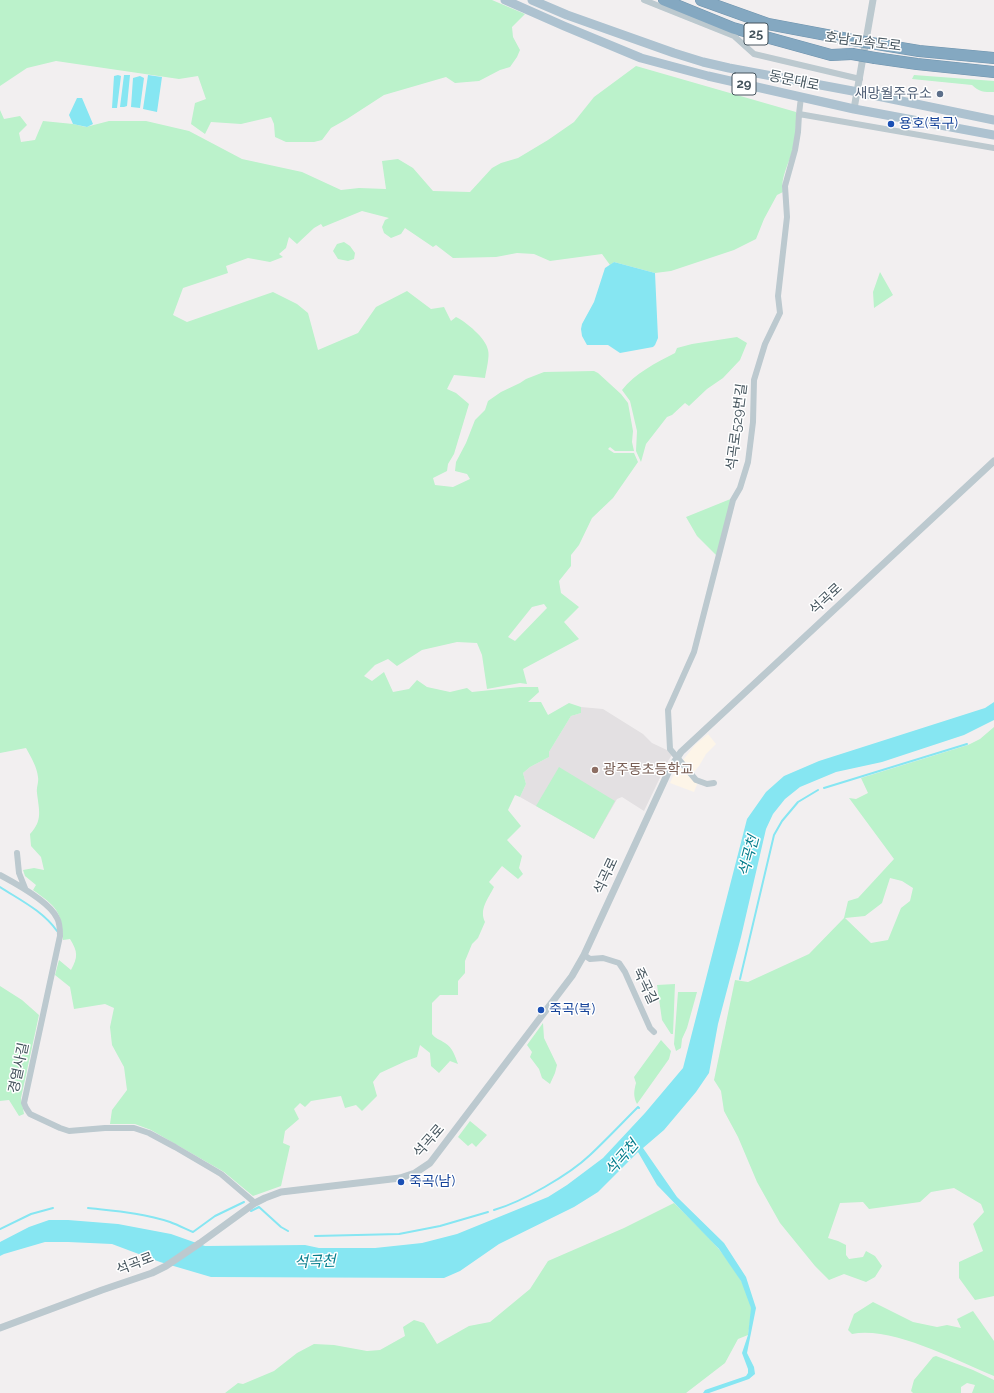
<!DOCTYPE html>
<meta charset="utf-8">
<style>
body{margin:0}
canvas{display:block;background:#f2eff0}
</style>
<canvas width="994" height="1393"></canvas>
<script>
const c = document.querySelector('canvas').getContext('2d');
c.lineJoin = 'round';
function paint(path, color) {
  c.fillStyle = color;
  c.fill(path, 'evenodd');
}
function stroke(path, color, width, dash) {
  c.strokeStyle = color;
  c.lineWidth = width;
  c.lineCap = dash ? 'butt' : 'round';
  c.setLineDash(dash || []);
  c.stroke(path);
}
function label(font, color, halo, rows, align = 'center') {
  c.font = font + ' Raleway,"Noto Sans KR",sans-serif';
  c.lineWidth = 3;
  c.setLineDash([]);
  c.textBaseline = 'middle';
  c.strokeStyle = halo;
  c.fillStyle = color;
  for (const [text, x, y, turn = 0] of rows) {
    c.save();
    c.translate(x, y);
    c.rotate((+turn || 0) * Math.PI / 180);
    c.textAlign = isNaN(turn) ? turn : align;
    if (halo) c.strokeText(text, 0, 0);
    c.fillText(text, 0, 0);
    c.restore();
  }
}
const commercial = new Path2D(`
 M708,734L716,744L706,754L699,766L694,772L683,760L695,745Z
 M678,766L695,781L698,782L694,792L670,783Z`);
const education = new Path2D(`
 M581,707L603,709L643,734L652,743L669,751L672,755L668,761L644,811L622,797L617,799L594,839L520,797L526,784L523,773L530,767L549,757V752L571,716L581,713Z`);
const green = new Path2D(`
 M0,0H492L525,14L512,27L513,37L520,50L517,57L510,67L500,70L479,81L455,83L446,77L384,95L347,119L331,128L322,140L314,142H286L275,137L274,124L271,117L241,124L211,122L205,134L191,124L195,103L206,99L198,76L179,79L56,61L27,68L0,86Z
 M636,66L796,112C796,125 796,137 793,150C789,163 780,178 783,192L777,195L764,219L756,239L734,250L671,271L655,273L614,262L610,265L602,254L550,261L534,254L517,253L496,257L453,258L436,245L433,247L405,228L401,234L391,238L384,233L382,227L385,220L389,218L362,211L323,227L321,224L314,228L297,244L289,237L286,248L279,254L283,257L270,262L248,258L226,266L228,273L183,288L173,315L187,322L273,292L297,304L308,313L318,350L358,333L376,307L407,291L431,309L444,307L451,321L456,317C466,322 486,338 488,350C490,356 486,371 485,378L454,375L447,389L456,393L469,404L454,454L448,464L447,471L433,478L435,485L453,487L470,479L467,474L455,471L456,462L466,443L475,420L485,410L488,401L501,392L520,383L526,379L544,372L594,371L598,373L621,394L628,403L633,431L632,442L634,451H615L610,447L608,449L614,453H634L638,462L613,498L592,518L579,545L571,555V566L559,581L561,593L579,607L564,622L579,639L523,669L527,684L520,683L487,689L482,655L477,643L457,642L422,650L397,666L388,659L375,665L364,676L372,681L384,672L393,692L409,689L417,680L427,687L450,692L467,688L472,692L520,687H538L539,692L528,702H541L548,715L569,703L581,707V713L571,716L549,752V757L530,767L523,773L526,784L520,797L515,795L508,810L521,826L507,840L522,856L519,868L523,874L518,879L502,866L489,882L494,887C488,899 479,909 485,922L478,938L472,944L465,961V973L458,981V995H440L432,1003V1034C436,1039 439,1039 445,1043C453,1048 455,1056 458,1064L450,1061L439,1073L431,1066L430,1053L420,1045L417,1057L406,1061L380,1073L373,1082L377,1096L362,1111L356,1105L345,1108L341,1096L311,1101L305,1107L300,1103L294,1109L299,1119L285,1131L283,1143L290,1146L281,1186L253,1196L224,1172L151,1130L135,1124H110L112,1110L127,1090L124,1067L112,1045L110,1027L114,1008L105,1004L74,1009L70,987L55,975L59,960L71,970C78,957 78,952 70,939L63,940C62,910 55,906 33,890L36,885L25,876L23,870L34,868L44,870L41,857L31,846L30,834C43,820 39,811 37,793C36,788 39,782 38,777C37,767 31,757 26,748L0,753V110L4,119L20,116L27,125L19,133L21,142L35,140L43,121L73,124L86,127L109,121H146L189,131L242,159L302,172L341,190L359,188L386,189L382,161L398,159L413,168L433,191L470,192L492,168L501,163L518,158L548,140L574,122L594,97ZM544,604L547,608L515,641L508,637L532,607Z
 M914,75L994,81V92C984,92 979,92 972,85L912,79Z
 M344,242L350,246L355,253L354,259L348,261L338,259L333,251L337,244Z
 M880,272L893,295L874,308L873,292Z
 M737,337L747,343L740,360L723,378L707,389L689,406L685,403L672,415L667,417L646,444L641,462L636,451L637,431L630,401L622,390C635,373 656,363 675,353L677,348L692,344Z
 M733,498L717,556L697,536L686,517Z
 M994,727V1296L975,1300L959,1278V1262L983,1251L973,1224L984,1212L981,1204L954,1188L931,1192L920,1202L869,1209L863,1202L840,1203L828,1238L838,1241L846,1245V1255L849,1259L863,1257L866,1251L875,1256L882,1266L875,1277L866,1282L844,1274L829,1280L815,1266L780,1223L757,1182L738,1137L724,1111L721,1091L714,1080L735,980L748,982L809,954L844,918L848,901L858,898L894,859L849,798L856,799L868,793L861,778L968,745L980,739ZM890,878L902,881L913,888L910,901L901,908L888,940L871,943L845,918L865,916L882,903Z
 M559,767L615,801L594,839L536,806Z
 M675,984L673,1034H671L662,1020L657,985Z
 M0,986L22,1000L39,1015L21,1098L24,1114L19,1116L9,1100L0,1101Z
 M678,992H697L687,1028L682,1039L681,1048L676,1051L674,1044Z
 M543,1023L544,1038L557,1065L555,1073L550,1084L542,1078L539,1069L530,1057L532,1052L527,1045Z
 M661,1040L671,1051L669,1059L637,1104C633,1096 634,1091 636,1083L634,1077Z
 M470,1121L487,1135L476,1147L472,1143L468,1146L458,1137Z
 M674,1203C702,1231 743,1267 751,1307C752,1315 749,1327 748,1335L738,1339L725,1363L686,1393H225L238,1383L243,1384L274,1371L297,1353L314,1344L334,1345L367,1351L380,1350L405,1336L403,1327L414,1320L424,1323L437,1344L469,1326L490,1322L530,1289L548,1261L624,1228Z
 M873,1302L913,1322L937,1327L947,1325L961,1328L957,1319L973,1311L994,1341V1376C957,1361 892,1326 852,1334L848,1330L854,1314Z
 M936,1356L973,1370L994,1380V1393H972L975,1385L967,1383L961,1387V1393H913L911,1391L914,1380L933,1357Z`);
const water = new Path2D(`
 M118,75L121,76L117,108H112L114,76Z
 M124,75H130L127,106L124,107H120Z
 M148,75L162,77L157,112L143,109Z
 M140,76L144,78L140,108L131,107L133,78Z
 M77,98H82L93,124L87,127L73,124L69,115Z
 M614,262L655,273L658,338L655,345L653,347L620,353L608,345H587L582,336L581,329L582,324L594,302L605,268Z
 M994,702V720L964,735L882,762L836,772L800,787L785,799L773,814L766,829L741,937L718,1024L709,1073L696,1092L664,1130L643,1148L677,1197L724,1243L746,1277L756,1308L747,1353L754,1367L755,1374L749,1379L709,1393H703L705,1390L746,1376L748,1373V1369L742,1353L748,1335L751,1308L741,1281L719,1249L657,1185L638,1152L598,1192L574,1207L499,1244L460,1271L444,1278L211,1277L160,1262L112,1244L68,1242H45L4,1254L0,1256V1242L29,1227L49,1220H68L118,1224L171,1234L205,1246L305,1245L319,1248H375L422,1243L457,1234L548,1197L567,1185L603,1158L645,1113L683,1068L747,819L766,792L784,776L819,761L985,708Z`);
const stream = new Path2D(`
 M824,788L967,744
 M0,887C20,900 43,911 57,931
 M740,979L774,835L782,821L798,802L818,790
 M88,1208C115,1211 144,1213 170,1222C178,1225 186,1229 193,1232L215,1216L244,1202
 M494,1210C522,1202 569,1175 590,1155C606,1140 622,1123 638,1107L639,1108
 M251,1211L259,1207L281,1227L288,1231
 M0,1229L31,1214L53,1208
 M315,1236L399,1234L440,1226L488,1212`);
const minor = new Path2D(`
 M644,0L734,36L754,54L860,79
 M801,97L799,114L994,148
 M714,783L707,784L696,780L670,749L668,710L694,652L733,500L740,488L748,462L753,422L754,380L765,344L780,313L778,296L787,217L785,186L795,150L798,132L799,114
 M17,853L19,873L25,888
 M0,875C15,883 50,902 57,918C60,923 60,930 60,936L24,1103L26,1108L30,1114L60,1128L69,1131L105,1128H134L149,1133L175,1147L221,1174L255,1203
 M584,955L590,959L603,958L619,963L625,972L650,1028L654,1032`);
const tertiary = new Path2D(`
 M854,109L873,0
 M0,1328L102,1290L152,1273L166,1266L200,1243L255,1203L265,1198L281,1192L400,1178L415,1173L430,1163L572,976L584,955L667,775L671,767L681,752L994,461`);
const primary = new Path2D(`
 M505,0L564,26L641,58L708,76L854,109L994,135
 M532,0L567,15L674,53L703,62L729,68L858,92L994,120`);
const motorway = new Path2D(`
 M664,0L733,28L831,55L852,54
 M701,0L768,24L853,40
 M877,44L919,51L994,58
 M875,58L917,64L994,72`);
const motorwayBridge = new Path2D(`
 M853,40L877,44
 M852,54L875,58`);
const markers = [
 [940,94,4,"#5c6f8a"],
 [891,124,4,"#1a4fb4"],
 [595,770,4,"#8d6e63"],
 [541,1010,4,"#1a4fb4"],
 [401,1182,4,"#1a4fb4"]
];
const shields = [
 [756,34,24],
 [744,84,24]
];
const shieldNames = [
 ["25",756,34],
 ["29",744,84]
];
const streetNames = [
 ["호남고속도로",863,42,7],
 ["동문대로",794,81,12],
 ["석곡로529번길",737,427,-83],
 ["석곡로",826,599,-43],
 ["석곡로",606,876,-65],
 ["죽곡길",645,986,65],
 ["경열사길",19,1068,-78],
 ["석곡로",429,1141,-49],
 ["석곡로",135,1264,-21]
];
const serviceNames = [
 ["새망월주유소",932,94]
];
const transitNames = [
 ["용호(북구)",899,124],
 ["죽곡(북)",549,1010],
 ["죽곡(남)",409,1182]
];
const educationNames = [
 ["광주동초등학교",603,770]
];
const waterNames = [
 ["석곡천",749,856,-75],
 ["석곡천",622,1158,-49],
 ["석곡천",315,1262,-2]
];
paint(commercial, '#fdf5e8');
paint(education, '#e3e0e2');
paint(green, '#bbf2cb');
paint(water, '#86e6f2');
stroke(stream, '#86e6f2', 2);
stroke(motorway, '#6f93ad', 12);
stroke(minor, '#bcc9cf', 6);
stroke(tertiary, '#bcc9cf', 7);
stroke(primary, '#adc2d0', 9);
stroke(motorway, '#84a8c1', 11);
stroke(motorwayBridge, '#6f93ad', 12, []);
stroke(motorwayBridge, '#84a8c1', 11);
for (const [x, y, r, color] of markers) {
  const dot = new Path2D();
  dot.arc(x, y, r, 0, 2 * Math.PI);
  c.fillStyle = color;
  c.fill(dot);
  stroke(dot, '#fff', 1.5);
}
for (const [x, y, w] of shields) {
  const box = new Path2D();
  box.roundRect(x - w / 2, y - 11, w, 22, 3);
  c.fillStyle = '#fff';
  c.fill(box);
  stroke(box, '#46555e', 1);
}
label('bold 13px', '#46555e', null, shieldNames);
label('14px', '#46555e', '#fff', streetNames);
label('14px', '#4e5e75', '#fff', serviceNames, 'right');
label('14px', '#164399', '#fff', transitNames, 'left');
label('14px', '#785e54', '#fff', educationNames, 'left');
label('italic 15px', '#067d8c', '#fff', waterNames);
</script>
